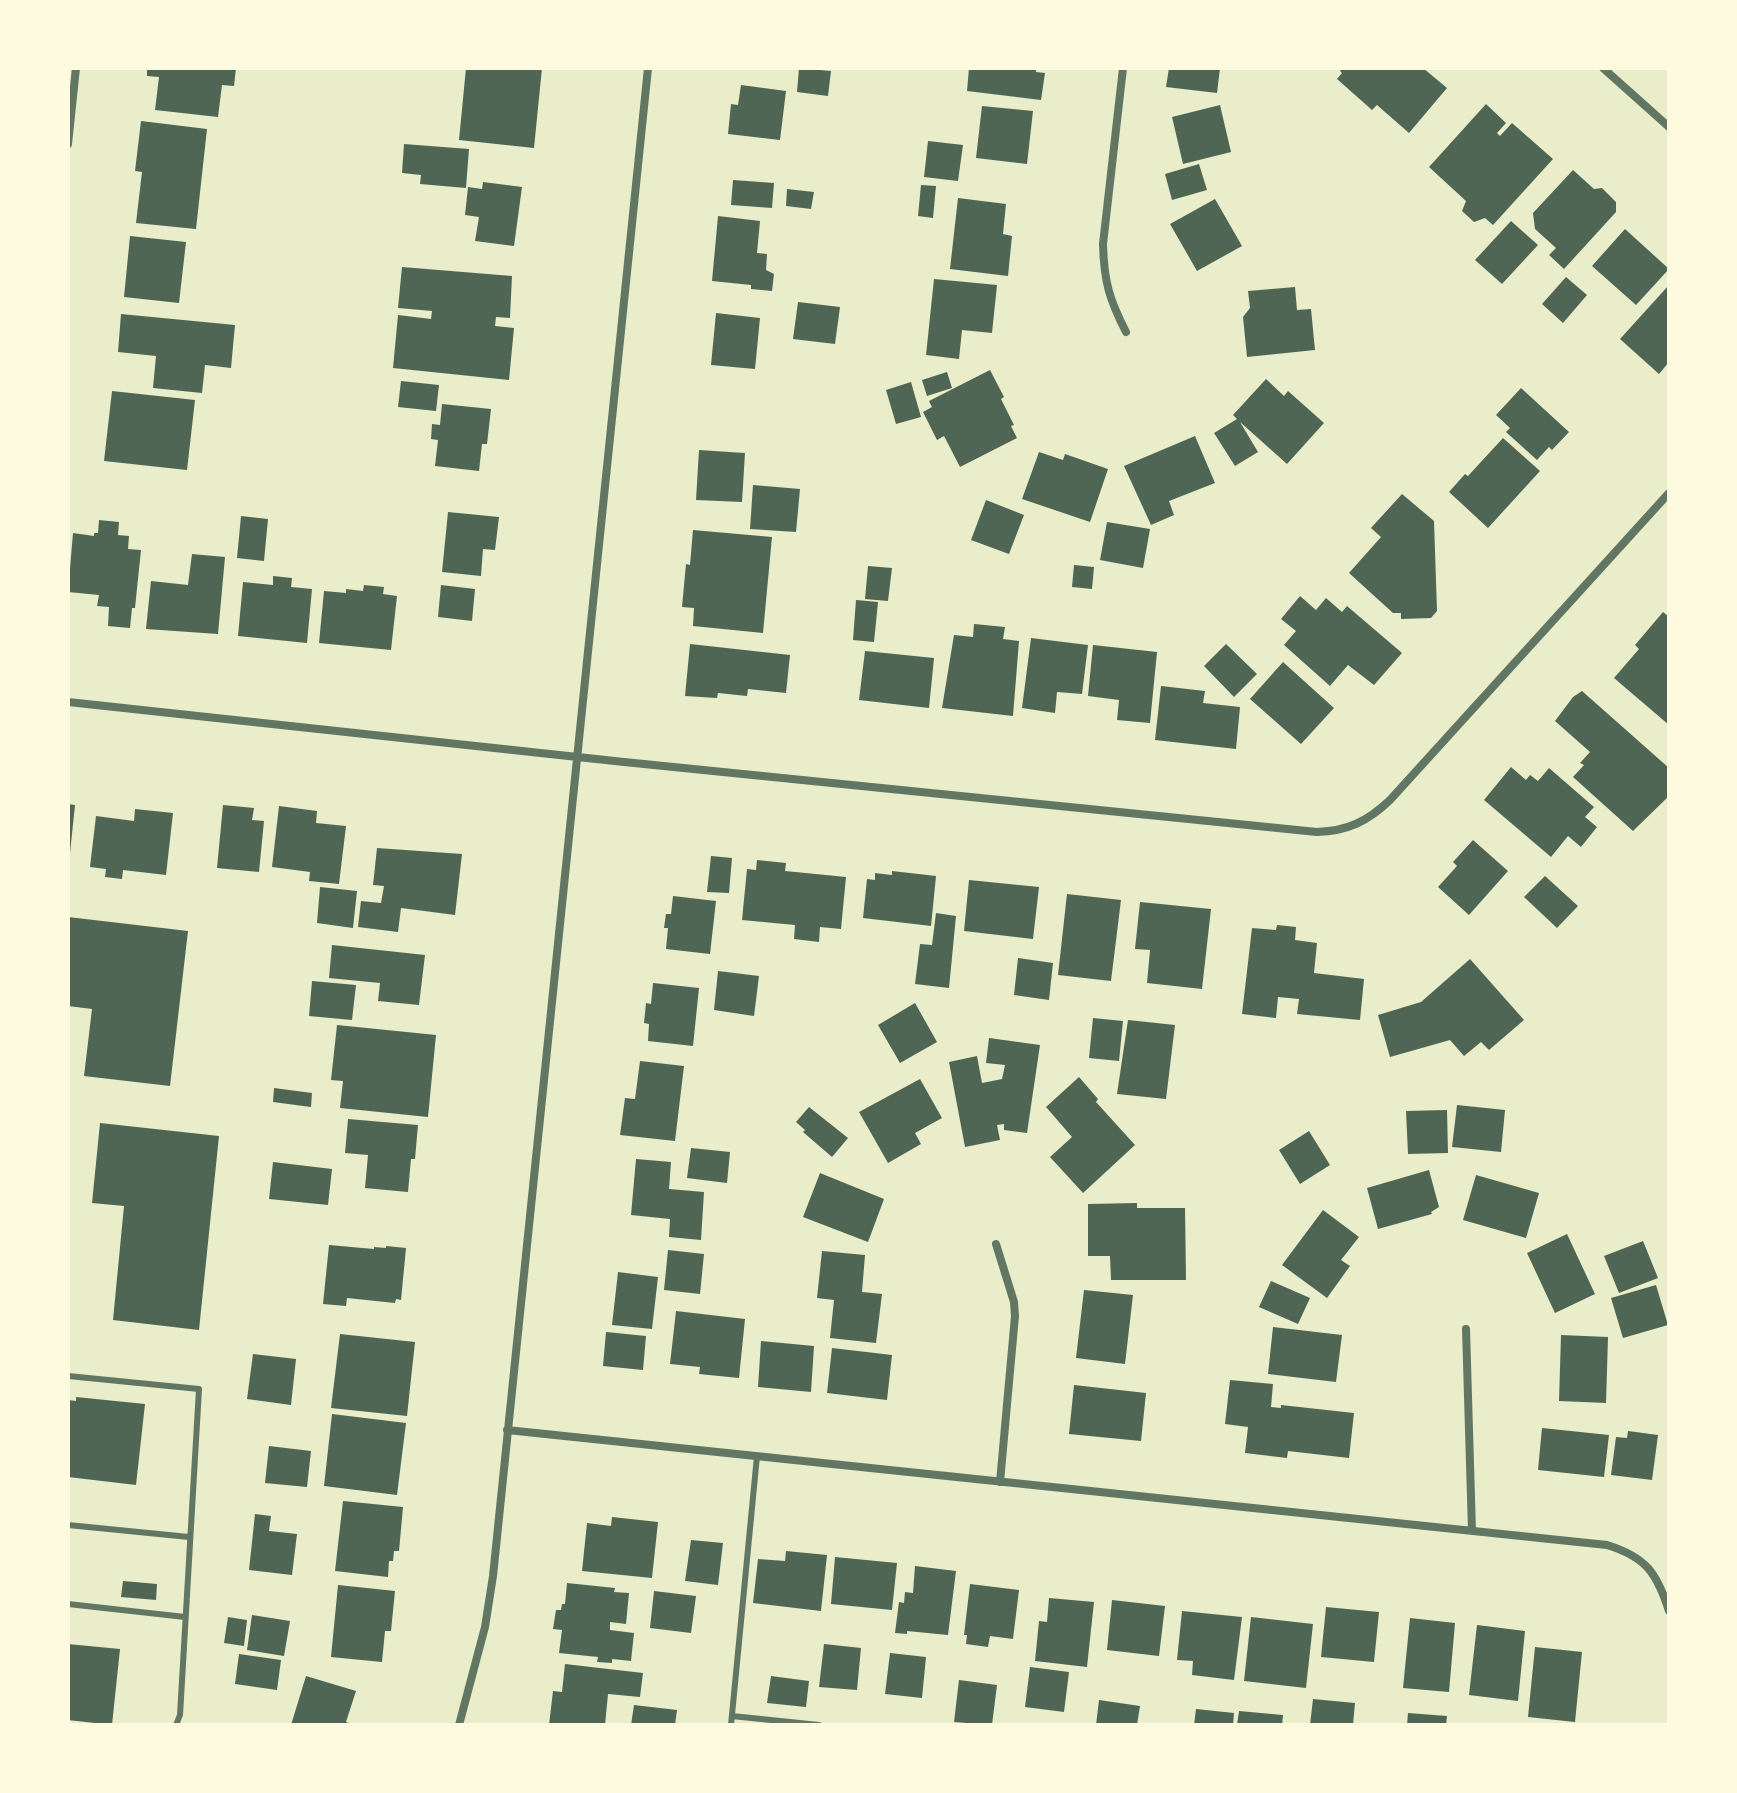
<!DOCTYPE html>
<style>
body{margin:0}
#map{position:relative;width:1737px;height:1793px;overflow:hidden;background:#e9edc9;font-family:"Varela Round",sans-serif}
canvas{display:block}
.frame{position:absolute;inset:0;border:70px solid #fefae0;pointer-events:none}
</style>
<div id="map">
<canvas width="1737" height="1793"></canvas>
<div class="frame"></div>
</div>
<script>
const c = document.querySelector('canvas').getContext('2d');
c.lineJoin = 'round';
function paint(path, color) {
  c.fillStyle = color;
  c.fill(path, 'evenodd');
}
function stroke(path, color, width, dash) {
  c.strokeStyle = color;
  c.lineWidth = width;
  c.lineCap = dash ? 'butt' : 'round';
  c.setLineDash(dash || []);
  c.stroke(path);
}
const building = new Path2D(`
 M147,68H236L234,86L222,85L218,117L155,110L159,77L147,76Z
 M466,68H542L534,148L459,140Z
 M799,68L831,71L828,96L797,92Z
 M969,68H1036V72L1045,73L1041,100L967,91Z
 M1169,68H1220L1217,93L1166,87Z
 M1342,68H1423L1447,88L1409,133L1377,105L1372,110L1337,79L1342,73L1340,71Z
 M741,85L786,91L780,140L728,134L731,104L738,105Z
 M1486,104L1506,123L1497,133L1500,136L1512,123L1553,159L1493,225L1485,218L1474,222L1462,211L1466,201L1429,167Z
 M1220,105L1231,152L1183,164L1172,117Z
 M982,106L1033,111L1027,164L976,158Z
 M141,121L207,129L196,229L136,223L142,172L135,171Z
 M928,141L963,145L958,181L924,177Z
 M404,144L469,149L466,188L420,184L421,175L402,173Z
 M1199,164L1207,190L1172,200L1165,174Z
 M1573,170L1594,189L1602,188L1616,202V212L1564,269L1549,255L1556,248L1535,229L1533,213Z
 M733,180L774,183L772,208L731,205Z
 M483,182L522,187L514,246L475,241L479,217L465,215L468,187L482,189Z
 M921,185L936,186L933,218L918,216Z
 M787,189L814,192L811,209L786,206Z
 M958,198L1006,204L1003,234L1012,236L1008,276L950,269Z
 M1215,199L1242,246L1197,271L1170,224Z
 M718,216L760,221L757,253L767,254L766,270L774,274L772,291L751,289V285L712,281Z
 M1511,221L1538,245L1502,284L1475,260Z
 M1625,229L1669,269L1636,305L1592,266Z
 M130,236L186,242L179,303L124,297Z
 M402,267L512,276L510,318L496,317L495,326L514,328L509,380L393,368L398,315L431,319L432,311L398,308Z
 M1566,277L1587,295L1563,323L1542,304Z
 M934,279L997,285L992,333L962,330L959,359L926,355Z
 M1669,285V362L1659,374L1620,339Z
 M1295,287L1297,310L1311,309L1315,350L1247,357L1243,317L1250,308L1248,291Z
 M798,302L840,307L835,344L793,339Z
 M716,313L760,318L755,369L711,365Z
 M121,314L235,325L231,368L205,365L202,393L153,388L156,356L118,352Z
 M990,370L1004,397L1001,399L1014,425L1011,426L1017,438L960,467L944,436L937,440L923,412L932,407L929,401Z
 M947,372L952,388L927,396L922,380Z
 M1266,379L1284,396L1288,391L1324,423L1287,464L1240,422L1258,452L1235,466L1214,433L1237,419L1233,415Z
 M401,381L439,385L436,411L398,407Z
 M911,382L921,417L896,424L886,390Z
 M1521,388L1569,432L1552,450L1549,447L1537,460L1506,432L1510,428L1496,415Z
 M112,391L195,400L187,470L104,461Z
 M442,404L491,409L487,444H482L479,471L435,466L438,440L431,439L432,424L440,425Z
 M1195,436L1215,483L1169,501L1174,515L1151,525L1124,466Z
 M1503,438L1540,471L1488,528L1449,492L1465,474L1468,476Z
 M699,450L745,453L742,502L696,500Z
 M1039,452L1063,460L1065,454L1108,469L1090,522L1022,499Z
 M753,485L800,489L796,532L750,529Z
 M1402,494L1434,521L1437,611L1431,618L1401,619V613H1393L1349,573L1381,537L1371,528Z
 M986,500L1024,515L1009,554L971,540Z
 M448,512L499,517L495,550L483,549L481,576L442,572Z
 M241,516L268,519L264,561L237,558Z
 M99,520L119,522L118,535L129,536L128,549L141,550L135,608H132L130,628L108,626L109,607L97,606L99,595L68,592L73,533L94,536V533H98Z
 M1107,522L1150,529L1143,568L1100,560Z
 M693,530L772,537L763,633L693,626L694,608L682,607L686,564L690,565Z
 M192,554L225,557L218,634L146,629L151,581L188,585Z
 M1074,565L1094,567L1092,589L1072,587Z
 M868,566L892,568L888,601L865,599Z
 M273,576L292,578L291,587L312,589L307,643L238,636L243,582L273,585Z
 M364,585L384,587L383,594L397,596L391,650L319,643L324,591L346,593V589L363,591Z
 M441,585L475,589L472,621L438,617Z
 M1300,596L1316,610L1326,598L1342,612L1347,606L1402,653L1374,685L1348,665L1330,686L1284,645L1296,631L1281,619Z
 M856,600L878,602L874,642L853,640Z
 M1663,612L1669,617V725L1614,678L1639,649L1635,645Z
 M974,624L1005,627L1003,639L1019,641L1013,716L942,708L954,635L973,637Z
 M1031,638L1088,645L1082,694L1057,692L1055,713L1022,708Z
 M690,644L790,655L786,693L748,689L747,696L718,693L717,698L685,696Z
 M1226,644L1257,674L1234,697L1204,666Z
 M1093,645L1157,652L1150,723L1117,720L1119,700L1088,696Z
 M865,651L934,658L929,708L859,700Z
 M1283,662L1334,708L1301,744L1250,699Z
 M1161,686L1205,691L1203,703L1240,707L1236,749L1155,740Z
 M1582,691L1669,768V796L1633,831L1573,777L1584,765L1580,763L1590,752L1555,721L1573,697Z
 M1511,767L1526,780L1530,775L1538,781L1549,768L1594,807L1585,817L1597,827L1581,847L1568,836L1551,857L1484,800Z
 M68,804L75,805L70,853H68Z
 M223,805L254,808L252,820L264,821L259,872L217,868Z
 M279,806L317,811L316,823L346,826L339,884L309,881L310,872L272,867Z
 M135,809L173,813L166,875L123,870L122,879L105,877L106,869L90,867L96,816L134,821Z
 M1473,840L1508,871L1469,915L1438,887L1457,866L1453,862Z
 M377,848L462,854L455,915L401,908L398,932L358,927L361,901L381,903L384,886L373,885Z
 M711,856L732,858L729,893L707,892Z
 M757,860L786,863L785,871L846,877L841,929L820,927L819,942L794,939L795,925L742,920L747,869L756,870Z
 M892,871L936,876L931,926L863,918L867,879L875,880V873L892,875Z
 M1545,876L1578,906L1557,928L1524,897Z
 M969,880L1039,887L1033,939L964,931Z
 M320,887L357,891L353,928L317,923Z
 M1067,894L1121,900L1111,981L1058,975Z
 M673,896L716,901L710,954L666,949L668,928H664L666,914H671Z
 M1140,902L1211,909L1202,989L1147,983L1150,950L1135,949Z
 M936,913L956,916L949,988L915,984L920,944L932,945Z
 M68,917L188,931L170,1086L84,1076L92,1009L68,1006Z
 M1277,925L1296,927L1295,940L1317,943L1314,973L1364,979L1360,1020L1297,1014L1299,999L1278,997L1276,1018L1242,1014L1252,928L1276,930Z
 M332,945L425,955L419,1005L378,1001L380,983L329,978Z
 M1018,958L1053,963L1049,1000L1014,995Z
 M1470,959L1524,1020L1489,1050L1481,1042L1464,1056L1450,1040L1390,1057L1378,1015L1421,1002Z
 M718,971L759,976L754,1016L714,1010Z
 M312,981L356,985L352,1020L309,1016Z
 M653,983L699,988L693,1046L648,1041L649,1024L644,1023L646,1003L651,1004Z
 M915,1003L937,1042L900,1063L878,1025Z
 M1093,1018L1123,1021L1119,1061L1089,1058Z
 M1128,1020L1175,1025L1166,1099L1117,1094Z
 M337,1025L436,1035L428,1117L340,1108L343,1081L331,1080Z
 M989,1038L1040,1045L1027,1133L1004,1130V1124L997,1125L1000,1140L965,1147L949,1062L977,1056L982,1083L1002,1079L1005,1065L986,1063Z
 M640,1061L684,1066L675,1141L620,1135L625,1098L635,1099Z
 M1079,1077L1098,1099L1096,1102L1135,1145L1083,1193L1050,1157L1072,1137L1046,1107Z
 M920,1079L942,1118L915,1133L921,1144L888,1163L859,1112Z
 M274,1088L312,1093L311,1107L273,1102Z
 M1457,1105L1505,1110L1501,1152L1452,1147Z
 M809,1107L848,1138L832,1157L803,1132L805,1130L796,1122Z
 M1447,1110L1448,1153L1408,1154L1406,1111Z
 M348,1119L418,1125L415,1159H411L408,1192L365,1188L368,1155L345,1153Z
 M100,1123L219,1136L199,1330L113,1320L124,1206L92,1203Z
 M1309,1131L1330,1165L1300,1184L1279,1150Z
 M691,1148L730,1152L727,1183L687,1178Z
 M636,1159L671,1162L669,1189L704,1192L701,1240L669,1237L670,1219L631,1215Z
 M273,1162L332,1169L328,1205L269,1199Z
 M1429,1170L1439,1207L1431,1212L1432,1214L1378,1229L1367,1188Z
 M820,1173L884,1199L868,1242L803,1217Z
 M1476,1175L1539,1193L1526,1238L1463,1220Z
 M1137,1203V1208H1185L1186,1280H1111L1110,1256H1088V1204Z
 M1323,1210L1359,1237L1341,1260L1350,1266L1327,1298L1282,1265Z
 M1567,1234L1595,1294L1555,1313L1527,1253Z
 M1643,1241L1658,1278L1619,1293L1604,1256Z
 M329,1245L374,1249V1247L386,1248V1246L406,1248L401,1300L396,1299L395,1303L347,1298L346,1306L323,1304Z
 M668,1250L704,1254L700,1294L664,1290Z
 M822,1251L865,1255L862,1292L882,1294L876,1343L830,1338L834,1300L817,1298Z
 M618,1272L658,1277L652,1329L612,1325Z
 M1271,1281L1310,1298L1298,1324L1259,1307Z
 M1656,1285L1668,1325L1623,1338L1611,1298Z
 M1084,1290L1133,1295L1125,1364L1076,1358Z
 M676,1311L745,1319L739,1378L699,1374L700,1367L670,1364Z
 M1273,1327L1342,1335L1336,1382L1268,1374Z
 M606,1332L646,1336L643,1370L603,1366Z
 M340,1334L415,1342L407,1416L331,1408Z
 M1561,1335L1608,1337L1606,1403L1559,1401Z
 M761,1341L814,1346L811,1392L758,1387Z
 M832,1348L892,1355L887,1400L827,1393Z
 M253,1354L296,1359L291,1405L247,1399Z
 M1230,1380L1273,1384L1271,1407L1281,1408V1405L1354,1413L1349,1458L1288,1451L1287,1458L1245,1453L1248,1427L1225,1424Z
 M1074,1385L1146,1393L1141,1441L1069,1434Z
 M76,1397L145,1404L136,1485L68,1477V1400L76,1401Z
 M332,1414L406,1423L397,1495L324,1486Z
 M1542,1428L1609,1435L1604,1477L1538,1470Z
 M1628,1431L1658,1435L1652,1480L1611,1475L1616,1437L1627,1438Z
 M269,1446L311,1451L307,1487L265,1483Z
 M343,1501L403,1507L399,1551H394L393,1561H389L388,1577L335,1571Z
 M255,1514L271,1516L269,1531L297,1534L292,1575L249,1570Z
 M612,1517L658,1522L652,1578L582,1571L587,1523L611,1526Z
 M691,1540L723,1543L718,1585L685,1581Z
 M786,1551L827,1555L821,1611L753,1603L758,1559L785,1561Z
 M835,1557L897,1563L892,1610L831,1604Z
 M915,1566L956,1571L948,1635L907,1631V1634L895,1633L899,1602L904,1603L905,1592L913,1593Z
 M123,1581L157,1584L156,1600L121,1597Z
 M567,1583L615,1588L614,1592L629,1593L626,1624L610,1622V1630L634,1633L631,1661L612,1659V1663L597,1662L598,1657L559,1653L562,1630L553,1629L556,1610H561L562,1604H565Z
 M970,1584L1019,1590L1013,1639L990,1636L988,1647L966,1644L967,1635H964Z
 M338,1585L395,1591L391,1631H385L382,1662L331,1657Z
 M654,1591L696,1596L691,1633L650,1628Z
 M1049,1598L1094,1602L1087,1667L1035,1661L1039,1621L1047,1622Z
 M1112,1600L1165,1606L1159,1656L1107,1650Z
 M1326,1607L1379,1612L1374,1662L1321,1657Z
 M1182,1611L1242,1617L1234,1680L1192,1675L1193,1661L1177,1660Z
 M252,1615L290,1621L284,1656L247,1650Z
 M228,1617L247,1620L244,1646L224,1643Z
 M1251,1617L1313,1624L1306,1688L1244,1681Z
 M1410,1618L1455,1623L1449,1692L1403,1688Z
 M1477,1625L1525,1631L1518,1701L1469,1695Z
 M68,1644L120,1649L112,1725L68,1720Z
 M824,1644L861,1648L857,1690L819,1687Z
 M1535,1647L1582,1652L1575,1722L1528,1717Z
 M890,1653L926,1657L922,1698L885,1694Z
 M239,1654L281,1660L277,1690L235,1684Z
 M565,1664L643,1673L640,1697L608,1694L605,1725H549L553,1691L562,1692Z
 M1030,1667L1069,1672L1064,1712L1025,1707Z
 M306,1676L356,1691L346,1722L354,1725H291Z
 M771,1676L809,1681L806,1707L767,1703Z
 M959,1680L997,1685L992,1725L954,1722Z
 M1313,1699L1355,1703L1353,1725H1310Z
 M1099,1700L1140,1706L1137,1725H1096Z
 M634,1705L677,1710L675,1725H631Z
 M1196,1709L1234,1713L1233,1725H1194Z
 M1239,1711L1283,1715L1282,1725H1237Z
 M1408,1713L1447,1716L1446,1725H1407Z`);
const service = new Path2D(`
 M68,1376L199,1389L180,1715L176,1725
 M68,1525L189,1537
 M68,1604L185,1617
 M732,1716L819,1725
 M731,1725L757,1456`);
const minor = new Path2D(`
 M1123,68L1103,244C1104,281 1109,299 1126,332
 M1603,68L1669,127
 M68,144L76,68
 M68,702L624,762L1317,832C1348,831 1368,821 1390,800L1669,493
 M996,1244L1014,1302L1015,1316L1000,1482
 M1466,1329L1472,1531
 M507,1430L1607,1545C1646,1557 1657,1573 1669,1611
 M459,1725L485,1627L493,1576L648,68`);
paint(building, '#4f6655');
stroke(service, '#617663', 6);
stroke(minor, '#617663', 8);
</script>
